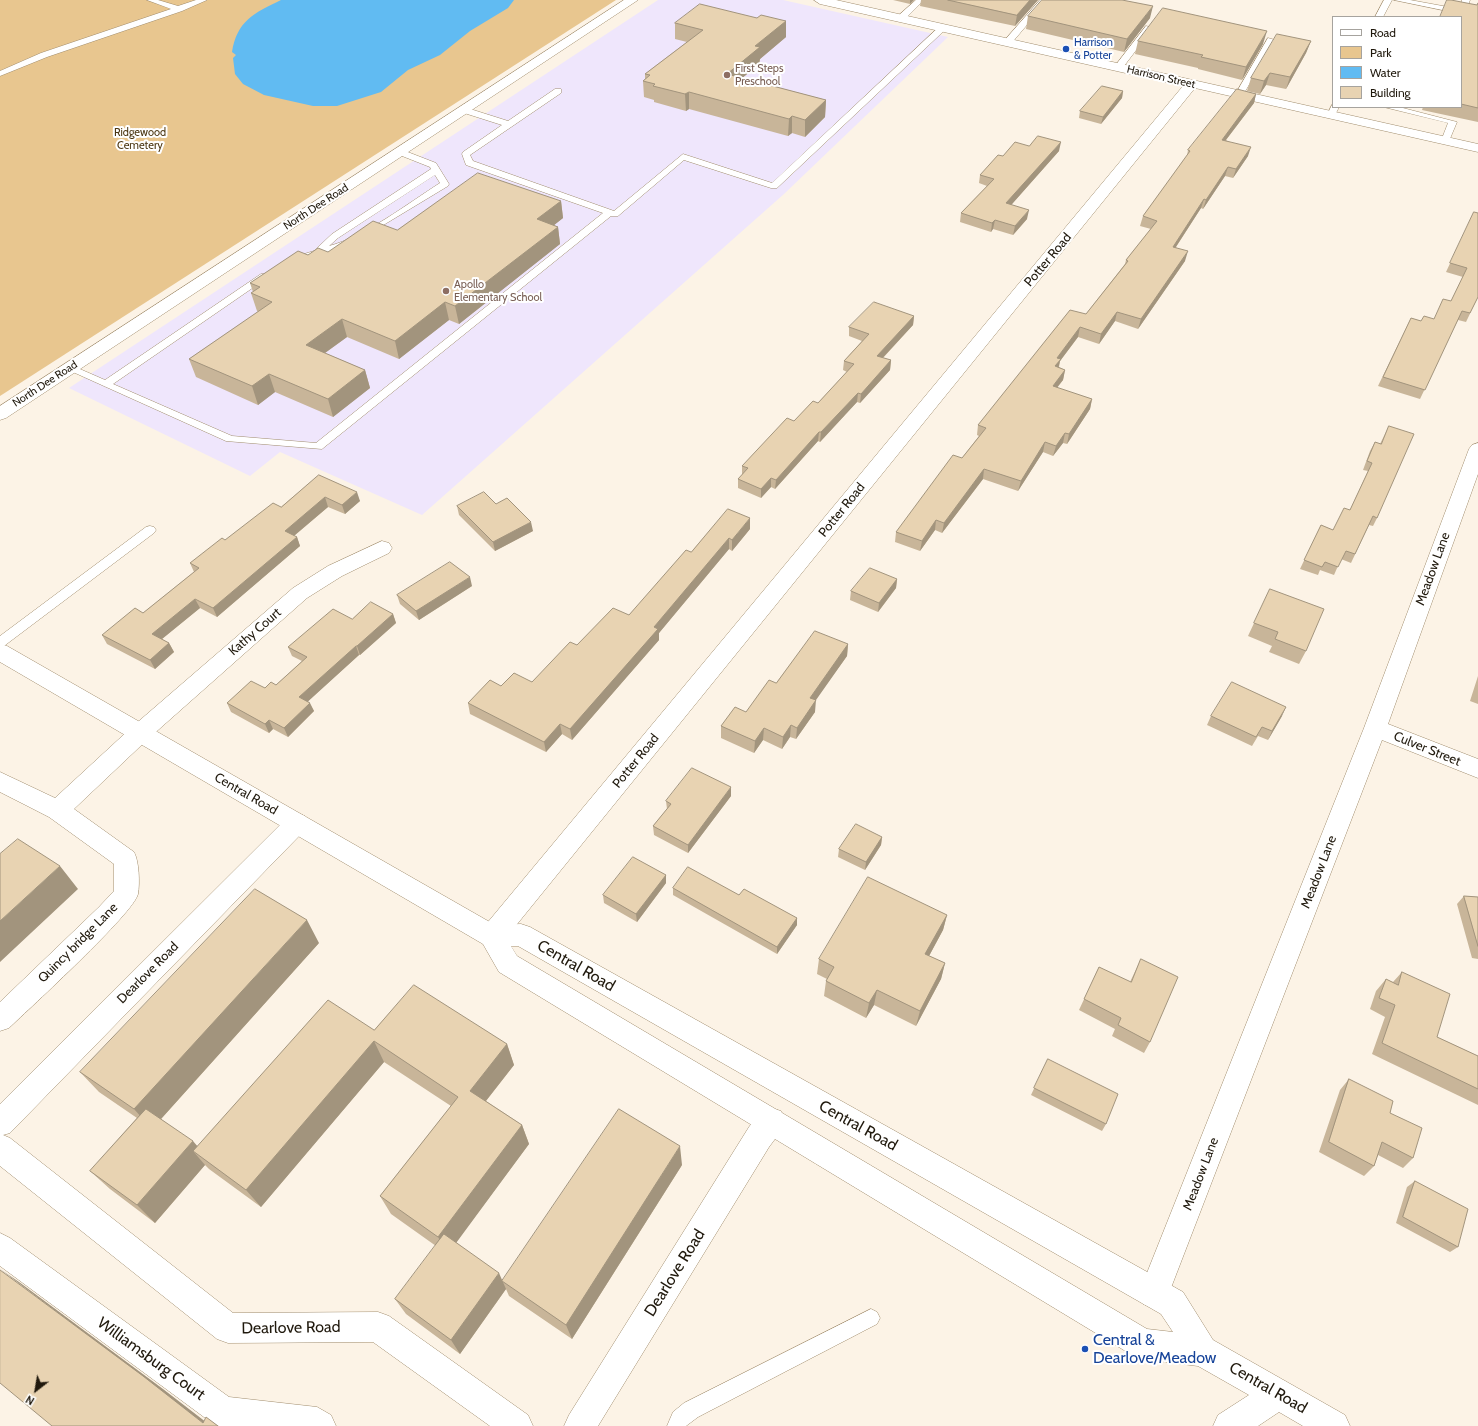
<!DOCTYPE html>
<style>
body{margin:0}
#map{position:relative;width:1478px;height:1426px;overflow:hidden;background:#fcf3e6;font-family:Cabin,sans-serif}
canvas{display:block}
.legend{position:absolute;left:1332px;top:16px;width:130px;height:92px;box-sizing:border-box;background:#fff;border:1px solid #a6a39e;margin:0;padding:5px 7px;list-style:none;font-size:12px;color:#20190d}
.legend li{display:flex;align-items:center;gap:8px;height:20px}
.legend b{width:20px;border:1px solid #a6a39e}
.north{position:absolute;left:16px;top:1370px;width:40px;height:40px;-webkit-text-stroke:3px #fff;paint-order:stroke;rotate:211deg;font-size:11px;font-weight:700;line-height:16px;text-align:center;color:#20190d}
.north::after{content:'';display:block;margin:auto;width:14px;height:18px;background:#20190d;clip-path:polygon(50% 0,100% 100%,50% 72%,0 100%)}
</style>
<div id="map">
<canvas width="1478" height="1426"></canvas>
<ul class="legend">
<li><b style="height:5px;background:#fff"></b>Road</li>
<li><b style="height:11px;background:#e8c68f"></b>Park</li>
<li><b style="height:11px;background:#61bbf2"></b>Water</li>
<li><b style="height:11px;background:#e8d3b2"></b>Building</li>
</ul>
<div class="north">N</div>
</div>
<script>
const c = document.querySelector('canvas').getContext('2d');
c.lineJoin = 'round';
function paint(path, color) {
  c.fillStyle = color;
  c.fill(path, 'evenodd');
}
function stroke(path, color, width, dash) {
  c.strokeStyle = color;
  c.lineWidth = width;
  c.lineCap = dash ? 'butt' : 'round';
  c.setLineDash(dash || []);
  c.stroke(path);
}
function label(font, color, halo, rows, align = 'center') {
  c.font = font + ' Cabin,sans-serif';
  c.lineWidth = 4;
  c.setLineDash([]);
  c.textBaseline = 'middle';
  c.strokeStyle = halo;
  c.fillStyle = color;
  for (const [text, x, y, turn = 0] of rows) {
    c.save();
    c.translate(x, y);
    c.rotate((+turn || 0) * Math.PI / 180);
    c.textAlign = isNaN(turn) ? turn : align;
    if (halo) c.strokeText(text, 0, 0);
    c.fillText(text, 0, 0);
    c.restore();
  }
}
const education = new Path2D(`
 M658,0H783L948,37L784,194L422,515L280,452L250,476L69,388Z`);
const green = new Path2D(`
 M0,0H616L0,396Z`);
const water = new Path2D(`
 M281,0H514L508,8L470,31L440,55L408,70L381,92L337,106H313L264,95L243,84L235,74L233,58L236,55L232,52C237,21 254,13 281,0Z`);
const lane = new Path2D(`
 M147,0H158L178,6L196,0H207L182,11L47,57L0,76V71L41,53L171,9Z
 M916,0H924L904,20H898V16Z
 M1040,0H1048L1010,45H1004V41Z
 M1384,0H1392L1383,17H1375Z
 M1394,0H1410L1459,9L1462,0H1470L1466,12L1462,14Z
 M940,26L947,28L777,188H771L684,160L618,216H611L322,449L226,441L64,368L69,365L73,366L105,380L261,274H267V278L113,384L232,436L316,443L603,213L466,165L462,154L463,152L502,125L461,112V108H467L508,121L555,89H561V93L470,155L473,161L614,211L683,154L772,183Z
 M1146,26L1153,28L1121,70H1115V66Z
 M1268,38L1275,40L1243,95L1236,97L1235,95Z
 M1332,105L1333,107H1339L1334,117H1331L1327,115Z
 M1384,107H1399L1457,122L1449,141L1445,144L1441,141L1448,123Z
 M400,149L436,163L449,184L448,186L347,247L310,258H304V254L314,251L332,234L431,169L430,167L397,154L396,152ZM435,175L440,183C407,204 366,236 329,246L338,238Z
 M150,526L154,527L156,530L154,533L4,646L0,648V636L146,527Z
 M871,1309L877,1312L880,1318L877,1324L698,1417L686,1426H667L673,1412L684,1403Z`);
const street = new Path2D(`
 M814,0H836L1478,144V152L1195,88L501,944L492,947L483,944L479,936L483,928L1183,86L820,4Z
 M1478,443V474L1388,724L1478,759V778L1382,740L1169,1293L1165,1304L1154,1308L1143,1304L1139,1293L1364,728L1469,449L1472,445Z
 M382,541L389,543L392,548L389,553L342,576L307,598L148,739L74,809L134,852C139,861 140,883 138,894C134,913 30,1008 9,1028L0,1031V1002L99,907L114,891V864L49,817L0,792V772L55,798L132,727L293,588L328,566Z
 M297,813L305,816L309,823L305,830L10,1133L3,1135L10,1138L233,1313L378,1312L389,1316L528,1415L533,1426H490L373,1342L228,1343L217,1339L0,1166V1104L289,816Z
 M771,1108L781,1111L785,1121L781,1131L769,1147L598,1426H564L569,1415L749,1127L761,1111Z
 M0,1233L10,1238L229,1397L317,1407L331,1415L336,1426H219L212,1423L0,1266Z`);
const secondary = new Path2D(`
 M624,0H638L6,418L0,420V406Z
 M0,644L7,646L495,925L521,924L530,927L1183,1292L1213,1340L1345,1415L1350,1426H1303L1279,1412L1258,1426H1213L1218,1415L1249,1395L1198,1366L1143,1359L1132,1355L499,972L483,944L0,662ZM511,946H518L1161,1314L1173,1332L1147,1329L517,956Z`);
const wall = new Path2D(`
 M893,0H914L910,4Z
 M921,0H1038L1015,26L920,6Z
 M1478,2V122L1422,110L1423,107H1461V17L1477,5Z
 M1028,16L1150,18L1124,52L1026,29Z
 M757,18L786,21V37L760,59L759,64L742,78L826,100L825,117L805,137L792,133L788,136L689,109L686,111L654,102V100L644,97L643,81L645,79V74L687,42L675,39V23Z
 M1138,41L1263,44L1242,80L1198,69V68L1135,54Z
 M1311,41L1306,53L1286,89L1266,85L1260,94L1247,91L1251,78Z
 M1123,91L1122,98L1101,124L1079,118L1080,111Z
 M1256,94L1254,103L1226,140L1248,156L1233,178L1225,176L1203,209L1201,208L1176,247L1185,261L1138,329L1115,321L1099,344L1078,337L1060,361L1059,367L1065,370L1063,380L1057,388L1092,399L1090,409L1067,444L1063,443L1053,456L1043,452L1018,491L983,479L942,533L935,530L920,551L895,542L896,532L962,458L979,436L977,435L978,425L1086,314L1125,264L1126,260L1151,229L1140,226L1143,216L1187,156L1188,150Z
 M1029,146L1059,151L1011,205L1027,219L1013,235L993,229L991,232L960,222L961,213L987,186L979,183L980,175L1003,156Z
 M561,201L563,218L554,225L558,227L560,244L459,324L449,320L399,359L347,337L325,353L365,370L370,388L333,417L275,392L258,405L196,377L189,359L258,312L257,311L251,293L253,292L250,283L308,255L328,252L397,230Z
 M1474,212L1478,297L1466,322L1458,320L1420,399L1378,386L1411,318L1421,321L1434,319L1451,301L1463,277L1446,272Z
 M914,316L913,325L883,358L891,360L890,370L860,403L857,402L820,442L818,441L775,489L771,487L761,498L738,488V479L742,475V466L794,421L818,403L847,372L843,370L844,361L862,341L849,336V327Z
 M1389,426L1377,518L1373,526L1369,525L1351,563L1341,559L1334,575L1320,570L1318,575L1300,569L1321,525L1333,530L1350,510L1368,471L1363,470L1370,451L1375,442L1380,444Z
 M319,475L360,501L345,514L328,507L294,536L297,537L300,546L217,617L200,608L162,639L169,643L174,652L155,669L107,644L102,635L143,613L194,572L190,563L225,540L281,507Z
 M496,504L533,531L495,551L459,515L457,506Z
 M750,529L732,551L729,549L659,633V640L572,740L562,734L546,752L470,714L468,703L501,686L532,682L577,645L629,615L691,552Z
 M897,579L896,588L878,612L850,600L851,591Z
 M472,586L419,620L400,604L397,595Z
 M1270,589L1306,651L1299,664L1269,652L1272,646L1248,636Z
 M393,614L396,623L360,655H359L308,701L314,711L288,737L273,729L269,733L231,712L227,703L265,688L276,685L302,661L292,656L288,647L352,619Z
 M848,644L847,656L815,700V712L796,739L790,737L782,749L763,740L754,753L721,738V726L746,712L776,683Z
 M1478,676V704L1470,701Z
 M1211,716H1282L1268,740L1258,736L1252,746L1207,725Z
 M731,796L688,853L654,835L653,826L667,809L666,801Z
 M882,837L881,845L865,870L838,857L839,849Z
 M666,875V883L637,922L604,903L603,895Z
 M673,888L739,895L797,918V925L777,954L673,895Z
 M1464,896L1478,897V959L1472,958L1457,904Z
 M947,915L943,930L929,956L945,963L941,979L916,1026L874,1005L866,1018L824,996L826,981L827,979L817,974L819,959Z
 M319,943L161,1119L197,1146L374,1030L507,1044L514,1065L486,1101L522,1125L529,1144L456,1242L502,1280L682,1165L572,1339L509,1296L506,1289L460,1354L406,1314L395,1299L436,1246L391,1214L380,1196L451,1106L384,1062L261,1207L209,1169L205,1165L155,1223L110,1189L90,1171L137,1118L99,1092L80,1072Z
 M1141,959L1150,1042L1144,1053L1112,1036L1115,1029L1079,1010L1099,967L1130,982Z
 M1402,972L1437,1037L1478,1056V1105L1372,1054L1385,1017L1370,1009L1376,991L1386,979L1393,982Z
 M1048,1059L1106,1124L1102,1131L1031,1095Z
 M1349,1079L1390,1113L1413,1158L1403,1168L1378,1155L1374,1166L1364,1176L1319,1152L1340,1090Z
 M1415,1181L1458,1247L1450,1252L1396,1223L1407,1187Z`);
const shadedWall = new Path2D(`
 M910,0H914L910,4Z
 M1030,0H1038L1015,26L1017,15Z
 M1153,6L1150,18L1124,52L1127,39Z
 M786,21V37L760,59L759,64L727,91V74L755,46Z
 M1267,31L1263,44L1242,80L1246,67Z
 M1311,41L1306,53L1286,89L1290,77Z
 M1270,73L1266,85L1260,94L1264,81Z
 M1123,91L1122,98L1101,124L1103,117Z
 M689,92V109L686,111L685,94Z
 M1256,94L1254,103L1219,149L1222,140Z
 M826,100L825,117L805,137V120Z
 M792,116V133L788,136L789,119Z
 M1061,142L1059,151L1005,212L1006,203Z
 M1251,147L1248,156L1233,178L1236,169Z
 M1228,167L1225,176L1203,209L1206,200Z
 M1204,199L1201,208L1170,256L1173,247Z
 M561,201L563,218L539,237L537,219Z
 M1029,210L1027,219L1013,235L1015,226Z
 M995,220L993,229L991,232L992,223Z
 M558,227L560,244L459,324L455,306Z
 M1188,251L1185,261L1138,329L1141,319Z
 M445,302L449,320L399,359L395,341Z
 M1117,312L1115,321L1099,344L1101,334Z
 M914,316L913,325L876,365L877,356Z
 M342,319L347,337L311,363L306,345Z
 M1080,327L1078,337L1060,361L1058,369L1053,376L1057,358Z
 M891,360L890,370L860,403L861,394Z
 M365,370L370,388L333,417L328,399Z
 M1065,370L1063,380L1050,396L1053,386Z
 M269,374L275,392L258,405L252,386Z
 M858,393L857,402L820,442L821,432Z
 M1092,399L1090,409L1067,444L1069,434Z
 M819,432L818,441L775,489L776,480Z
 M1065,433L1063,443L1053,456L1056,446Z
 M1045,442L1043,452L1018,491L1021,481Z
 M984,469L983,479L942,533L944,523Z
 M771,478V487L761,498V489Z
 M357,492L360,501L345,514L342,505Z
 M325,497L328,507L289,540L285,531Z
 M750,518V529L732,551V540Z
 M936,520L935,530L920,551L922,541Z
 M531,522L533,531L495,551L493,542Z
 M297,537L300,546L217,617L213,608Z
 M729,538V549L659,633V640L572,740L570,729L654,627Z
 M470,577L472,586L419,620L416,611Z
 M897,579L896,588L878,612L879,603Z
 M195,599L200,608L157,643L152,634Z
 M393,614L396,623L360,655L357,646Z
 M169,643L174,652L155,669L150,660Z
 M848,644L847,656L809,710L810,698Z
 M356,646L359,655L303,706L299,697Z
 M816,700L815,712L796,739L797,728Z
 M310,703L314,711L288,737L284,728Z
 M1286,707L1282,716L1268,740L1272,731Z
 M269,720L273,729L269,733L265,724Z
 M560,724L562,734L546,752L544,742Z
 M791,725L790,737L782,749L783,737Z
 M764,728L763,740L754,753L755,741Z
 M731,787V796L688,853V845Z
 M882,837L881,845L865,870L866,862Z
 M60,866L78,889L0,962V921Z
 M666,875V883L637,922L636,914Z
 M947,915L943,930L922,969L925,954Z
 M797,918V925L777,954V947Z
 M307,920L319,943L152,1129L134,1109Z
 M945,963L941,979L916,1026L920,1011Z
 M877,990L874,1005L866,1018L869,1003Z
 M374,1041L384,1062L261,1207L246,1190Z
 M507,1044L514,1065L478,1111L470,1091Z
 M522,1125L529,1144L448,1254L438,1237Z
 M193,1141L209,1160L193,1151L205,1165L155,1223L137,1205Z
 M680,1146L682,1165L572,1339L566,1325Z
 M0,1269L19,1282L163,1389L211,1426L203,1423Z
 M499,1273L506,1289L460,1354L451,1340Z`);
const building = new Path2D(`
 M948,0H1030L1017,15Z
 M1042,0H1122L1153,6L1127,39L1028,16Z
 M1447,0H1451L1477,5L1478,3V108L1461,104V17H1440Z
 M700,4L757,18L761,15L786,21L755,46L760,47L727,74L826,100L805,120L792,116L789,119L689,92L685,94L653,86L655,84L643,81L650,75L645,74L703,30L675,23Z
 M1163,8L1267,31L1246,67L1201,57L1203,55L1138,41Z
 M1277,34L1311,41L1290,77L1270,73L1264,81L1251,78Z
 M1102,86L1123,91L1103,117L1080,111Z
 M1237,89L1256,94L1222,140L1251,147L1236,169L1228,167L1206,200L1204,199L1173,247L1188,251L1141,319L1117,312L1101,334L1080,327L1057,358L1061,359L1055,366L1065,370L1053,386L1092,399L1069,434L1065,433L1056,446L1045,442L1021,481L984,469L944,523L936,520L922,541L896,532L953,455L962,458L986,428L978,425L1070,310L1086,314L1128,261L1126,260L1157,221L1143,216L1190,151L1188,150Z
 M1038,136L1061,142L1006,203L1029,210L1015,226L995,220L992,223L961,213L994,179L980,175L998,155L1003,156L1015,142L1029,146Z
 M478,173L561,201L537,219L558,227L455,306L445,302L395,341L342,319L306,345L365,370L328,399L269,374L252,386L189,359L272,302L251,293L260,287L250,283L298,251L308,255L318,248L328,252L373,221L397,230Z
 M1474,212L1478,213V297L1470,313L1462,311L1425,390L1383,377L1411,318L1421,321L1424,316L1434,319L1443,299L1451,301L1467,268L1450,263Z
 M874,302L914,316L877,356L891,360L861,394L858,393L821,432H819L776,480L771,478L761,489L738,479L748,468L742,466L787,418L794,421L813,401L818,403L854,364L844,361L869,334L849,327Z
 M1389,426L1414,434L1377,518L1373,516L1355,554L1346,551L1338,567L1325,562L1322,567L1304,560L1321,525L1333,530L1344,508L1350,510L1372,463L1367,461L1375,442L1381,444Z
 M319,475L357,492L342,505L325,497L285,531L297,537L213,608L195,599L152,634L169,643L150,660L102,635L135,608L143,613L199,568L190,563L222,538L225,540L273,503L281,507Z
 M484,492L496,504L507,498L531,522L493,542L457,506Z
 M728,509L750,518L732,540L729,538L654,627L658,629L570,729L560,724L544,742L468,703L490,680L501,686L514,673L532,682L570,642L577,645L613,608L629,615L686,550L691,552Z
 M450,562L470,577L416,611L397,595Z
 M870,568L897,579L879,603L851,591Z
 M1270,589L1324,609L1306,651L1275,639L1278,632L1254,623Z
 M371,602L393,614L357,646H356L299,697L310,703L284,728L269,720L265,724L227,703L251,681L265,688L271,682L276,685L307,657L288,647L333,609L352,619Z
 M815,631L848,644L810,698L816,700L797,728L791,725L783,737L764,728L755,741L721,726L735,707L746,712L769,680L776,683Z
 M1232,682L1286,707L1272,731L1262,727L1256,737L1211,716Z
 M692,768L731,787L688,845L653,826L671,804L666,801Z
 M856,824L882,837L866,862L839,849Z
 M18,839L60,866L0,921V854Z
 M633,857L666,875L636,914L603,895Z
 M688,867L739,895L744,889L797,918L777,947L673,888Z
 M868,877L947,915L925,954L945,963L920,1011L877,990L869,1003L826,981L834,967L819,959Z
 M255,889L307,920L134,1109L80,1072Z
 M1464,896L1478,897V946Z
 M1141,959L1178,977L1150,1042L1118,1025L1121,1018L1084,999L1099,967L1131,982Z
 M1402,972L1450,994L1437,1037L1478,1056V1089L1382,1043L1395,1005L1379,998L1386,979L1398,985Z
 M414,985L507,1044L470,1091L522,1125L438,1237L380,1196L458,1097L374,1041L246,1190L193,1151L328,1000L374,1030Z
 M1048,1059L1118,1094L1106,1124L1034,1088Z
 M1349,1079L1393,1101L1390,1113L1422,1128L1413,1158L1382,1142L1374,1166L1329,1142Z
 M146,1109L193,1141L137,1205L90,1171Z
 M619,1109L680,1146L566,1325L502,1281Z
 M1415,1181L1468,1209L1458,1247L1403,1217Z
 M444,1234L499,1273L451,1340L395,1299Z
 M0,1270L143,1376L203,1423L206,1417L218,1426H52L0,1383Z`);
const markers = [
 [1066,49,4,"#1a4fb4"],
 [727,75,4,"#8d6e63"],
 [446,291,4,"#8d6e63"],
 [1085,1349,4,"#1a4fb4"]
];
const farTransitnames = [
 ["Harrison",1074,43],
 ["& Potter",1074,56]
];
const farEducationnames = [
 ["First Steps",735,69],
 ["Preschool",735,82],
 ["Apollo",454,285],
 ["Elementary School",454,298]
];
const farStreetnames = [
 ["Harrison Street",1161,77,13],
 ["North Dee Road",316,207,-33],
 ["North Dee Road",45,384,-33]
];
const farParknames = [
 ["Ridgewood",140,133],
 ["Cemetery",140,146]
];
const streetNames = [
 ["Potter Road",1048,260,-50],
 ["Potter Road",842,510,-51],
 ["Meadow Lane",1433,569,-70],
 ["Kathy Court",255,632,-41],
 ["Culver Street",1427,749,22],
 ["Potter Road",636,761,-51],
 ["Central Road",246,794,30],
 ["Meadow Lane",1319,872,-69],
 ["Quincy bridge Lane",78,943,-45],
 ["Dearlove Road",148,973,-45],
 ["Meadow Lane",1201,1174,-69]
];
const nearStreetnames = [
 ["Central Road",576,966,30],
 ["Central Road",858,1126,29],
 ["Dearlove Road",675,1273,-58],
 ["Dearlove Road",291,1328,-1],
 ["Williamsburg Court",151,1359,36],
 ["Central Road",1268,1388,30]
];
const nearTransitnames = [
 ["Central &",1093,1340],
 ["Dearlove/Meadow",1093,1358]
];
paint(education, '#efe6fc');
paint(green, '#e8c68f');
paint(water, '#61bbf2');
stroke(lane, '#a18d6e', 1);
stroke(street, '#a18d6e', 1);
stroke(secondary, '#a18d6e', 1);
paint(lane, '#fff');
paint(street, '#fff');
paint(secondary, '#fff');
paint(wall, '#c8b599');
paint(shadedWall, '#a2947d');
paint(building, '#e8d3b2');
stroke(building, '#a2947d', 1);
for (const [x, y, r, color] of markers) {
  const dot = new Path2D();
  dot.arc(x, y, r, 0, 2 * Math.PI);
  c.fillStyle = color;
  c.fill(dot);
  stroke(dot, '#fff', 1.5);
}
label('11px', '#164399', '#fff', farTransitnames, 'left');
label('11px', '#785e54', '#fff', farEducationnames, 'left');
label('11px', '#20190d', '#fff', farStreetnames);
label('11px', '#4a3511', '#fff', farParknames);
label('13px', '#20190d', '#fff', streetNames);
label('16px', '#20190d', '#fff', nearStreetnames);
label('16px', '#164399', '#fff', nearTransitnames, 'left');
</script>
